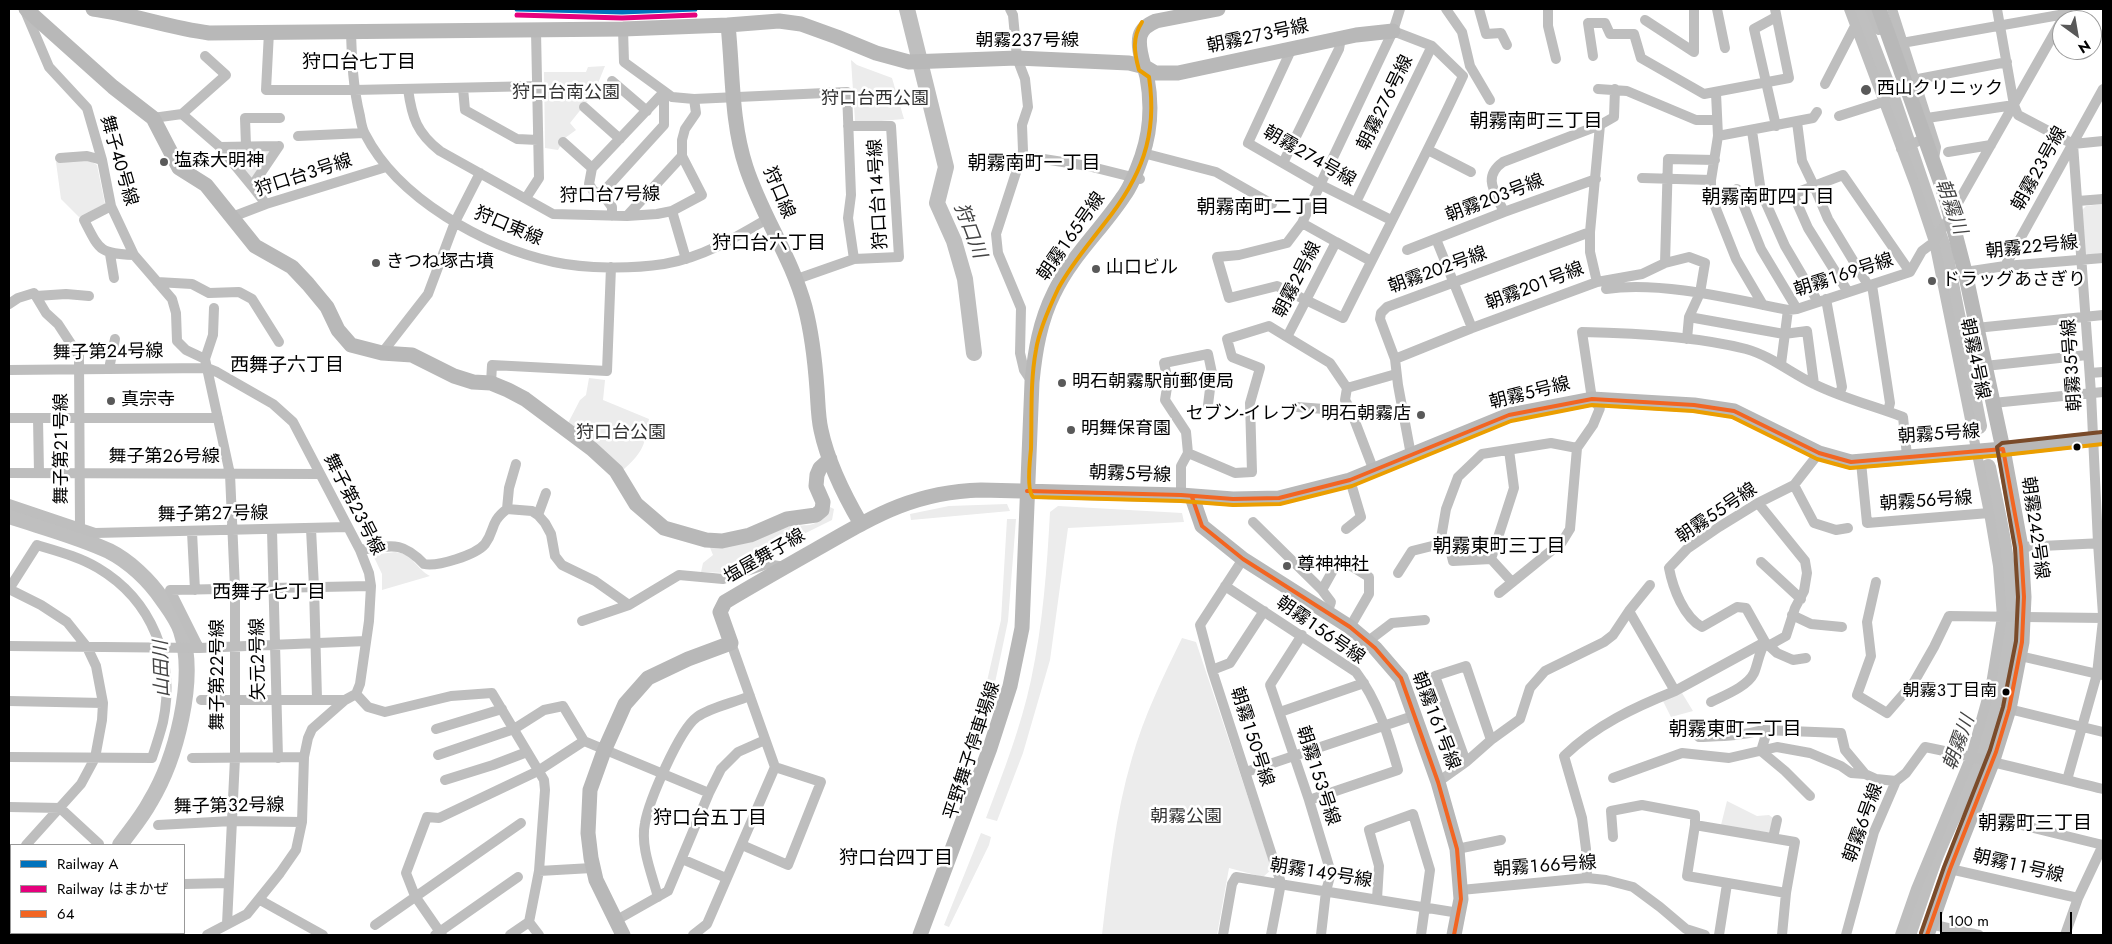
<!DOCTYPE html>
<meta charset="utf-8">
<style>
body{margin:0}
#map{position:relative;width:2112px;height:944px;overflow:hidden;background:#fff;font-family:Jost,"Noto Sans JP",sans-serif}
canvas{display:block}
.frame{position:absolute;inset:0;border:10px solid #000;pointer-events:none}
.legend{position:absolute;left:10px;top:844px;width:175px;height:90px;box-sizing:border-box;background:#fff;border:1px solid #999;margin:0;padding:6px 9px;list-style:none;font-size:15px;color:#000}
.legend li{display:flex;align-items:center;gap:10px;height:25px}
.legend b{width:25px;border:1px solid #999}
.north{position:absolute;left:2052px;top:10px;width:50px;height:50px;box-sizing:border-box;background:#fff;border:1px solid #999;border-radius:50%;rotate:148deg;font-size:14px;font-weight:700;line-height:20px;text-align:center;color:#000}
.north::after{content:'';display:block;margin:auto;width:18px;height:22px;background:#595959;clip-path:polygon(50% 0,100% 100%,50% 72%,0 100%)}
.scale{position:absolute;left:1940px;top:912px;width:132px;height:22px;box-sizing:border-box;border:2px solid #000;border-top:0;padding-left:6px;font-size:15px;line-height:18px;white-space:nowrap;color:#000;-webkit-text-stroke:4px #fff;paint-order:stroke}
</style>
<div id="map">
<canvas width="2112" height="944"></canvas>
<div class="frame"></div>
<ul class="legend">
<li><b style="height:6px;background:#0072bc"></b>Railway A</li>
<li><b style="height:6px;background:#e5007d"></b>Railway はまかぜ</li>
<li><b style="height:6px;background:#f26522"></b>64</li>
</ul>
<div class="north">N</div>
<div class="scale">100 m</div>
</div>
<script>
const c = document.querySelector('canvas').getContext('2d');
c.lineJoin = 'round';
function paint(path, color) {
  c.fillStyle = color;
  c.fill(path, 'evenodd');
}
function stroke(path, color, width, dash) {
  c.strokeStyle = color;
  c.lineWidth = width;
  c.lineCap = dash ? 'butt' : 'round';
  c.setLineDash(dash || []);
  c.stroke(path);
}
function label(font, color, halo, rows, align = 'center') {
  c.font = font + ' Jost,"Noto Sans JP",sans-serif';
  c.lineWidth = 5;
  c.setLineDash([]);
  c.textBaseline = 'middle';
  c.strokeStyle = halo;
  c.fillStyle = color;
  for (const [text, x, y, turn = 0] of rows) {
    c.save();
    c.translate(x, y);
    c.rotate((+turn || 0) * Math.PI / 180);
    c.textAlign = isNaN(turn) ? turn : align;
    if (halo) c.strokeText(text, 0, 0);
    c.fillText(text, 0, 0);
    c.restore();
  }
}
const green = new Path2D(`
 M851,60L857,65L892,78L904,119L858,123L855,121Z
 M605,66L594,93L570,123L576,130L565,138L558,150L545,148L544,72H586L588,67Z
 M273,150L251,180L229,152Z
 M87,159L97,165L105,204L79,217L61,199L56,162Z
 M2103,204V253L2088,255L2085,253L2082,210L2086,206Z
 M589,378L605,380L603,400L649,419C645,446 643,452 622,471L567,425L580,400L586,395Z
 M1007,504L1010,511L911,520L910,514L949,506Z
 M1058,506L1182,513L1184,522L1068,528L1050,660L1023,753L997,821L986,818C1003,773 1021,727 1031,680C1043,624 1047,568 1050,512Z
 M830,507L834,509L832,520L725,573L701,572L703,563L713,555L709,545C729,547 744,545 762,537C769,534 776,529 783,527C808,522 813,533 830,507Z
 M1007,519H1016L1008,621L988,716H979L1001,620Z
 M395,552C414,554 416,569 430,576L382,590V574L373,555Z
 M1182,638L1196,642L1272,869L1263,877L1229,868L1217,935H1102C1109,876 1115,815 1132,758C1144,716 1163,677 1182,638Z
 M1682,693L1693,711L1671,717L1663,701Z
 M1727,801L1757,816L1769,815L1773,818L1771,833L1721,825Z
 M981,833L991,837L989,845L949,927L944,925Z`);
const river = new Path2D(`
 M907,9L946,167L937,203L954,241L965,279L974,353
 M1858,9L1894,103L1945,253L1979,426
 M9,516C42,527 77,536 109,551C129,561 149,580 162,599C169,609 177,619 181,631C197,679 176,759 150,802C142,817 130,831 120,845
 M9,917L11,916
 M1908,935C1917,910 1925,885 1934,860C1950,819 1973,779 1986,737C1998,697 2010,640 2009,599C2008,554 1997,511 1988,467`);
const street = new Path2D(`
 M1010,9L1013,15L1017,58L1025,79L1028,107L1022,125L1023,151L996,234L998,253L1021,308L1020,353L1024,370L1032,382
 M1446,9L1462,32L1470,66L1490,100
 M1479,9L1486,34L1501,33L1507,45
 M1548,9V26L1556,59
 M1717,9L1725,48
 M1849,9L1915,185L1934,242L1989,513L1998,566L2002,617L1991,684L1971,756L1916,889L1900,935
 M1870,9L1879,30
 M1892,9L1936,147L1934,158
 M1997,9L2014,105L2018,115L2073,144L2103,141
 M26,13L49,67L87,108L102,160L111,206L134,255L172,299L176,313L177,341L186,350L205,359L230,474L235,589V758L227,924
 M1645,20L1694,52V9
 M623,29L624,62L672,97L694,99L847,92L851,195L848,218L854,259
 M269,32L266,90H354L538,86
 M351,33C352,61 353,88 360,116C361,122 362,129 365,134C398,199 485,247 554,262C586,269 632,269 664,264C701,258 735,238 767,219
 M1902,43L2065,14
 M1292,48L1248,143L1319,184L1391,220
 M1593,56L1588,23H1605L1610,34H1634L1641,58L1704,94L1789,78L1775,9
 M1913,80L2007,62
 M612,81L647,111
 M1825,84L1855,26
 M463,88L465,110L517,139L538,140
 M408,89C412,118 417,133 440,151L553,214L627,216L657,214L672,211L702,195L682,156
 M1598,89L1627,91L1696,120H1717
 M1716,93L1718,136
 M1882,97L1906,87
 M584,107L620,139
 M182,114L226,75L205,56
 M1839,116L1883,102
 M153,118L182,114L220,147L252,186L279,146
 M1927,118L2014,105
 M1797,122L1802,161L1814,186L1843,175L1910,272
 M1776,126L1754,29L1776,17
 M1752,131L1761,192L1785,246L1818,302
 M298,136L364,133
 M563,142L592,168
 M2073,144L2091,393L2098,543L2103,615
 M246,146L245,118H280
 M220,147L279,146
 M1901,149L1923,139
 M1428,150L1471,172
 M1948,152L1991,145
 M1143,153L1216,172L1272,204
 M682,156V140L685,129L696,113L694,99
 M1021,157H1031L1088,166L1140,179
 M60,158L87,156L102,160
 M1283,163L1339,49L1341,38
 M1642,178L1711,180
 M252,186L266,204
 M1737,189L1761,249L1797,309
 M602,193L594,192L589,184L592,168L664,92
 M526,198L539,178L536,31
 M2078,201L2103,199
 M1356,202L1432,46
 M111,206L84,220C100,251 99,253 134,255
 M672,211L686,259
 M1504,212C1495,192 1482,177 1503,162L1600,125L1614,117L1615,89
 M612,216V207L602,193L664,125V92
 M627,216L682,156
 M232,217L266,204L386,167
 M1302,223L1287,243L1239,255L1217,257L1229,298L1277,286L1343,318C1383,237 1425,158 1463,76L1432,46L1393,31
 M1436,239L1472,328
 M1336,242L1371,261
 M1407,250L1504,212L1596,179
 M110,254L114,278
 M1665,263L1689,257L1705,263L1700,293L1689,317L1687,339
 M2005,266L2103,89
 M1910,272L1922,251L1934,242L1951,215L2068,9
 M1965,272L2005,266L2103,258
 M797,279L854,259L899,257L891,126H848
 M157,282L192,284L209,293L239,292L252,299L279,342
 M1597,282L1642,274L1665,263L1668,159L1715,160
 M1872,285L1890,403L1888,411
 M1606,289C1661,281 1733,299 1788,310L1797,309L1910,272
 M1848,292L1808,228L1793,194L1814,186L1828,219L1868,285
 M36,296L66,294L89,296
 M1826,299L1842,387L1840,393
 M9,304L18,298L34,293L46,313L58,324L79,356L80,528
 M1763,305L1736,259L1711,196V180L1718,136L1813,118L1817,112
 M1689,317L1784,334L1807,331L1814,384
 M1976,328L2103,315
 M1287,337L1330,363L1347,388L1396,374
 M382,353L428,294L455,222L480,173
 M205,359L213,335L214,308
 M1395,359L1472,328L1597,282L1590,252V232L1600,125
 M1781,364L1788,310
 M1985,366L2087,355
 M109,369L115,339
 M9,370L207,368L217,372L273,404L293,422L360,550L369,573L371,586L369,621L360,684L356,694L345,700L312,729L308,738L304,757L302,822L296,850L280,873L247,914L207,935
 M2090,373L2103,372
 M491,383L492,365L607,371L611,267
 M1347,388L1345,400L1351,411
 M1993,403L2103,392
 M1297,407L1351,411L1374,471
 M9,418H218
 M38,418L39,473
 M1188,453L1186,432L1165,400L1168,381L1164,363L1208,354L1212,373L1208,405
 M1411,455L1398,385L1395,359L1380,319L1381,313L1387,307L1590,232
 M1861,462L1867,523L1989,513
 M9,473L319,474
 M1794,485L1814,523L1836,530L1848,528
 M1181,495V466L1188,453L1235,473L1252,472L1250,403L1260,368L1232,357L1227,339L1269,326L1287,337L1336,242L1302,223L1393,31L1400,9
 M1758,503L1805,561L1807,573L1804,591L1795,608L1786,636L1768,646
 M9,504L95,533L347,527
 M507,509L509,488L516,464
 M538,515L546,493
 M1253,522L1322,590L1331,602L1327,614
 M311,529L314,587L317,699
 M1346,529L1361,517L1350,480
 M272,530L278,758
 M192,532L195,590
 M1440,544L1449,545L1453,561L1491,559L1512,582
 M2021,547L2103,543
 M360,550C391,546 401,540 424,564C437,567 476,555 485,544C496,529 489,523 507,509L532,511L538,515L545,523L551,534L555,556L562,565L595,581L629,605
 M1243,559L1200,625L1212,670L1281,883L1271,935
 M1491,559L1514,488L1509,450
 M1761,562L1801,599
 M1398,573L1412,551L1440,544L1446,509L1458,477L1482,454L1551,443L1577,448
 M1876,582L1867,622L1871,656L1857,695L1887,713L1914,682L1934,647L1949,616L2103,618
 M1225,586L1356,672C1378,701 1388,735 1398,770L1309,800
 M9,589L37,545C57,551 80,557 98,568C152,600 176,660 163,722C160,734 156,746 152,758L9,757
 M9,589L41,605L67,622L87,647L96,666L103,703L102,720L95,758L81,784L26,845
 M1322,590L1337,563L1348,564L1369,577V594L1350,627
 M1499,593L1562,542L1570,529L1577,448L1593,425L1600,408L1592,399L1582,332C1634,333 1695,336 1746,349C1771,356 1791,373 1814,384C1842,398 1874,406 1903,417L1907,456
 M1792,615L1811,624L1842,627
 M582,621L629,605L679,575L723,579L767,564L784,567
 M1302,635L1270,685L1309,800L1331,873L1326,891L1321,935
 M1367,642L1392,623L1425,620
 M9,646L199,648L366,641
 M199,648L170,590L371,586
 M2020,656L2102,675
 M1212,670L1230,663L1264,611
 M1675,691L1765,642L1746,608L1737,607L1702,627C1684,617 1673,589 1669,568L1687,549L1719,527L1758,503L1794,485L1819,453
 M356,694L368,707L385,712L451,696L492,693L544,780L545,790L539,871L529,922L539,935
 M201,700H345
 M9,701L103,703
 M1711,702C1725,695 1747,687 1754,673C1758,663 1759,653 1765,642L1777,653L1793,660L1806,658
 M2009,709L2103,732
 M1280,712L1364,683
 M436,729L502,709
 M1699,737C1721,736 1741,736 1763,730
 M1491,740L1520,719L1530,688L1545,671L1604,642L1613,635L1629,611L1650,585
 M438,755L514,729L544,710L563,706L584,741
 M192,758L304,757
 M1246,772L1416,715
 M1613,778L1682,753L1729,758L1777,747L1810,753L1841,766L1851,773L1865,774L1876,779L1896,781
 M445,780L493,765L527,752
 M2067,780L2097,674L2103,620
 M1438,782L1466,762L1491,740L1466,666L1435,676L1466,762
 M1810,796L1785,771L1761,751L1765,738L1763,730L1841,733L1845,750L1865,774
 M9,807L60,808L99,844
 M1972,813L2103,845
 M158,825L232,821L302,822
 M1613,837L1611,811L1642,805L1695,815V825
 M1773,838L1777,820
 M742,845L788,865L821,782L775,767
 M1457,849L1501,840
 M9,858H11
 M682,859L726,878
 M1950,869L2078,898
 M539,871L592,868
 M1587,878L1586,849L1582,818L1564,756C1596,725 1635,707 1675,691L1629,611
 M184,884L229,883
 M1461,890L1587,878L1606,880L1633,887L1660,907L1686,929L1705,935
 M658,897C652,874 640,847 645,823C649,801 679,730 697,717C711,707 733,703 750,696
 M1377,899L1379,866L1369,830L1413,814L1430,870L1421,935
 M260,900L323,935
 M615,921L668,891L709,793L721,769L738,752L765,740
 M1930,924L1979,935
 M375,925L521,823
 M9,931H11
 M61,935L64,933
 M122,935V933
 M435,935L518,877
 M442,935L415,896L406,873L427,817L439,818L538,771L584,741L709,793
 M510,935L529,922
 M693,935L707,924L775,767L731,643
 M1223,935L1232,884L1236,877L1459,913
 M1719,935L1727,884
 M1782,935L1786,893L1795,842L1695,825L1687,876L1786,893
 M1846,935L1874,832L1896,781L1906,773L1925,747C1985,759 2044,775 2103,789
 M2065,935L2078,898L2103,845`);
const secondary = new Path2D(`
 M26,9L113,87L153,118L179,168L206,185L255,246L292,267L308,284L327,307L338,330L351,345L382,353L412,355L454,376L473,382L491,383L508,390L525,399L592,449L616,471L636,504L664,528L706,540L722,541L750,535L787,519L816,515L822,510L823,502L816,486L817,475L820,468L830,459
 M93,9C132,14 169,28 209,33L623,29L728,25L779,21L801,24L837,37L876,53L909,62L1017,58L1129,63L1145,67L1155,73
 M1879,9L1945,195L1965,272L2003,449L2021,547L2024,597L2022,642L2009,709L1992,763L1950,869L1927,935
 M728,25C733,72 731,122 746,167C762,216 792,258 805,307C812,334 815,361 817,389C818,402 818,417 821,430C828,463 844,495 861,524
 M1155,73H1178L1356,35L1393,31
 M1192,497L1202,526L1243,559L1350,627L1375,648L1401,678L1438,782L1457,849L1461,899L1454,935
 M623,935L596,880L591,858L588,833L590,790L604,751L625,704L648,678L688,659L731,643L720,612L725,602C755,584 785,567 815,550C873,517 912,492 981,490L1181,495L1233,499L1279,498L1350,480L1509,415L1592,399L1694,405L1734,411L1819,453L1851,462L2003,449L2103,438
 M920,935L990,748L1010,686L1022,628L1032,382C1035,351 1040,321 1054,293C1071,257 1101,230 1123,197C1132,185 1137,170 1142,156C1151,130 1152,104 1147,77C1144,64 1137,49 1140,36C1142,28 1149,24 1156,21L1218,9`);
const bus1 = new Path2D(`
 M1027,491L1181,495L1233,499L1279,498L1350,480L1509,415L1592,399L1694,405L1734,411L1819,453L1851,462L2003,449L2021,547L2024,597L2022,642L2009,709L1996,752L1950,869L1927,935
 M1192,497L1202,526L1243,559L1350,627L1375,648L1401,678L1438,782L1457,849L1461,899L1454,935`);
const bus2 = new Path2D(`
 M1142,22C1132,38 1134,52 1139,70L1149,77C1158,136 1141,178 1104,224C1088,245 1070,266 1058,289C1049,308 1039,330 1036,350C1030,382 1032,416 1031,449C1030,459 1026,490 1033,497L1181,501L1233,505L1280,504L1352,486L1511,421L1592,405L1693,411L1732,417L1817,459L1850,468L2004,455L2103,444`);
const bus3 = new Path2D(`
 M1921,933L1944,867L1990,750L2003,707L2016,641L2018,597L2015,548L1997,447L2002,443L2102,432`);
const rail1 = new Path2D(`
 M517,9L622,12L695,9`);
const rail2 = new Path2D(`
 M517,15L622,18L695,15`);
const markers = [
 [1866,90,6,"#595959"],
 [164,162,5,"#595959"],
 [376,263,5,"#595959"],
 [1096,269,5,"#595959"],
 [1932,281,5,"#595959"],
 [1062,383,5,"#595959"],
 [111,401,5,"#595959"],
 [1421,415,5,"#595959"],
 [1071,430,5,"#595959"],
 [2077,447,4.5,"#000"],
 [1287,566,5,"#595959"],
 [2006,692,4.5,"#000"]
];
const busNames = [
 ["朝霧3丁目南",1997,692]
];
const streetNames = [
 ["朝霧２７３号線",1258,37,-12],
 ["朝霧２３７号線",1027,42],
 ["朝霧２７６号線",1386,103,-64],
 ["朝霧２７４号線",1309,157,30],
 ["舞子４０号線",118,161,74],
 ["朝霧２３号線",2040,169,-61],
 ["狩口台３号線",304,176,-18],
 ["狩口線",778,193,67],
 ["狩口台１４号線",879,194,-93],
 ["狩口台７号線",610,196,-1],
 ["朝霧２０３号線",1495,199,-21],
 ["狩口東線",508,227,23],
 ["朝霧１６５号線",1072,237,-55],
 ["朝霧２２号線",2032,248,-6],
 ["朝霧２０２号線",1438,271,-20],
 ["朝霧１６９号線",1844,276,-18],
 ["朝霧２号線",1298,280,-63],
 ["朝霧２０１号線",1535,287,-21],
 ["舞子第２４号線",108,353,-1],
 ["朝霧４号線",1974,359,78],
 ["朝霧３５号線",2073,365,-94],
 ["朝霧５号線",1530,394,-14],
 ["朝霧５号線",1939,435,-4],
 ["舞子第２１号線",63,449,-90],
 ["舞子第２６号線",164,458],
 ["朝霧５号線",1130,475,2],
 ["朝霧５６号線",1926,502,-4],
 ["舞子第２３号線",353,505,63],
 ["朝霧５５号線",1717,514,-34],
 ["舞子第２７号線",213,515,-1],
 ["朝霧２４２号線",2034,528,82],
 ["塩屋舞子線",765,557,-30],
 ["朝霧１５６号線",1320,631,35],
 ["矢元２号線",259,659,-91],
 ["舞子第２２号線",219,675,-90],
 ["朝霧１６１号線",1435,721,69],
 ["朝霧１５０号線",1251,737,72],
 ["平野舞子停車場線",973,751,-72],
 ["朝霧１５３号線",1317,776,72],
 ["舞子第３２号線",229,807,-1],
 ["朝霧６号線",1864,823,-70],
 ["朝霧１６６号線",1545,867,-4],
 ["朝霧１１号線",2018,867,13],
 ["朝霧１４９号線",1321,874,9]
];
const poiNames = [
 ["西山クリニック",1877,90],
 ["塩森大明神",174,162],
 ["きつね塚古墳",386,263],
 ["山口ビル",1106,269],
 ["ドラッグあさぎり",1942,281],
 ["明石朝霧駅前郵便局",1072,383],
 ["真宗寺",121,401],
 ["セブン-イレブン 明石朝霧店",1411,415,"right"],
 ["明舞保育園",1081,430],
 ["尊神神社",1297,566]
];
const parkNames = [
 ["狩口台南公園",566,94],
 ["狩口台西公園",875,100],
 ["狩口台公園",621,434],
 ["朝霧公園",1186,818]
];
const neighbourhoodNames = [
 ["狩口台七丁目",359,63],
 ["朝霧南町三丁目",1536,122],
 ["朝霧南町一丁目",1034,164],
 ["朝霧南町四丁目",1768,198],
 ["朝霧南町二丁目",1263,208],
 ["狩口台六丁目",769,244],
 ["西舞子六丁目",287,366],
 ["朝霧東町三丁目",1499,547],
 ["西舞子七丁目",269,593],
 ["朝霧東町二丁目",1735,730],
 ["狩口台五丁目",710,819],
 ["朝霧町三丁目",2035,824],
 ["狩口台四丁目",896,859]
];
const waterNames = [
 ["朝霧川",1950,207,70],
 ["狩口川",969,231,69],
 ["山田川",163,669,-92],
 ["朝霧川",1960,743,-70]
];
paint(green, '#ececec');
stroke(river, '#bfbfbf', 16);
stroke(street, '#bebebe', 10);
stroke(secondary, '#b8b8b8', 15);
stroke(bus1, '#f26522', 4);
stroke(bus2, '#eb9e00', 4);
stroke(bus3, '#7a4b2a', 4);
stroke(rail1, '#0072bc', 5);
stroke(rail2, '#e5007d', 5);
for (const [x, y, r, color] of markers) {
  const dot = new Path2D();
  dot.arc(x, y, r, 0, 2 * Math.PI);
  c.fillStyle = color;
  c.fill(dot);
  stroke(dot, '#fff', 2);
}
label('17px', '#000', '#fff', busNames, 'right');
label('18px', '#000', '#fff', streetNames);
label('18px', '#000', '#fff', poiNames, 'left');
label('18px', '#333', '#fff', parkNames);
label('19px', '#000', '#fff', neighbourhoodNames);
label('italic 19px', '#444', '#fff', waterNames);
</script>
